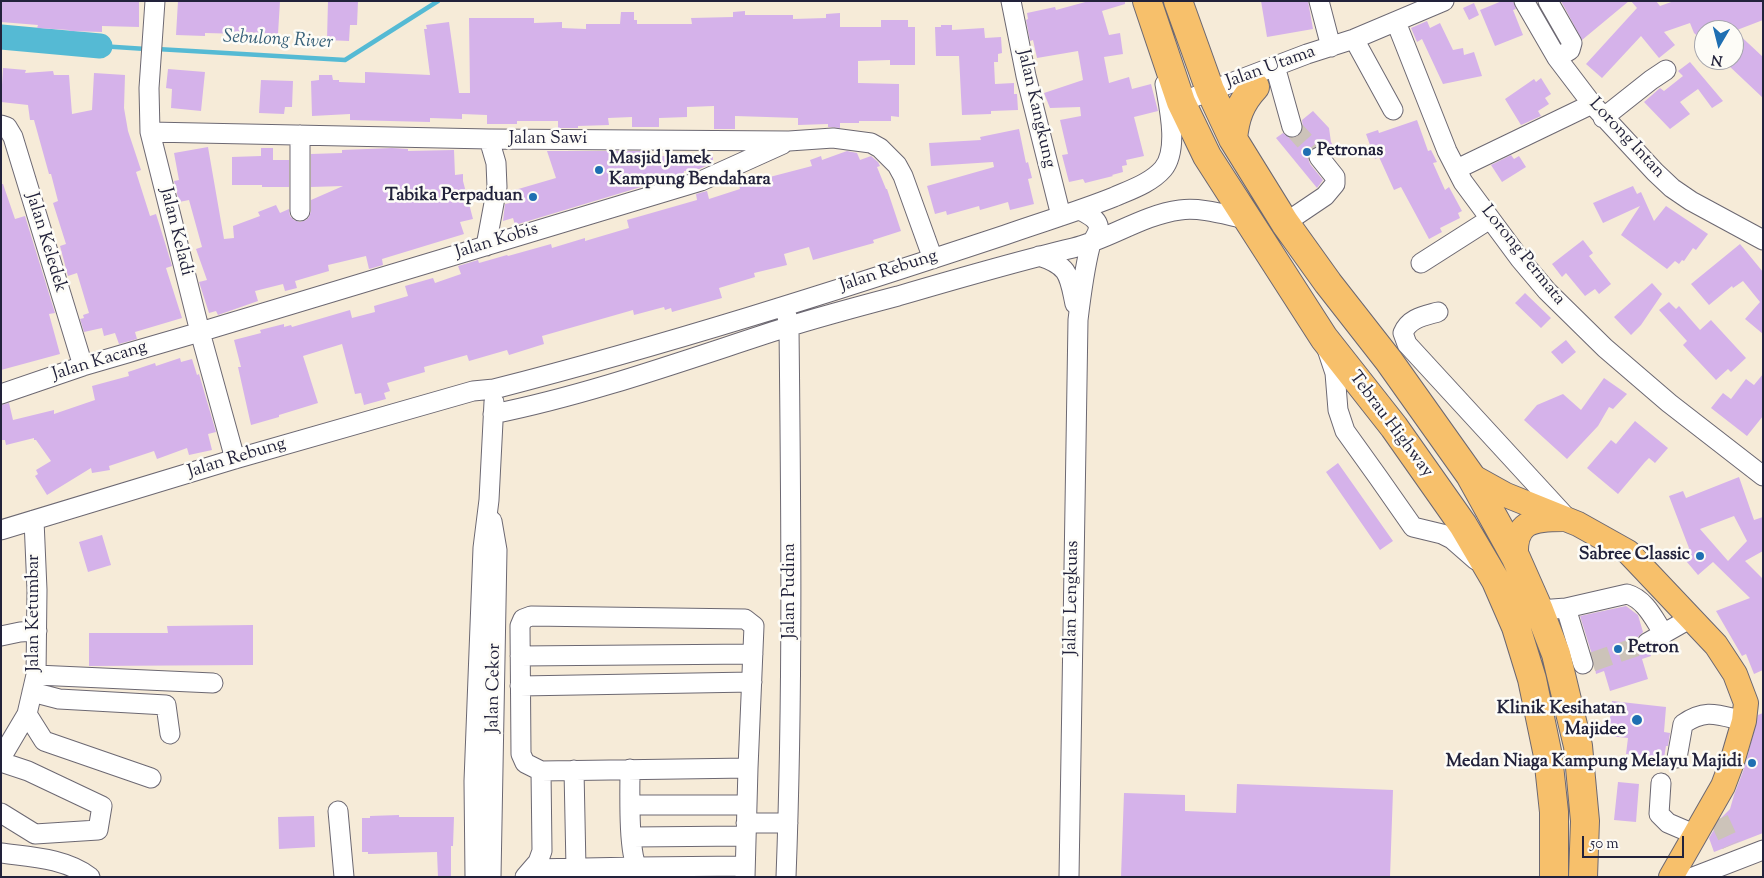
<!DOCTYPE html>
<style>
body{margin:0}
#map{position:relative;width:1764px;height:878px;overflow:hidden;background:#f6ebd8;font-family:"Sorts Mill Goudy",serif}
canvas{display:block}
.frame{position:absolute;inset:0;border:2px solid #22223b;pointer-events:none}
.north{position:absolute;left:1694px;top:20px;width:50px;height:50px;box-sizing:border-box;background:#fdfcf7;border:1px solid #a5a5ac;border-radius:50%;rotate:188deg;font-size:14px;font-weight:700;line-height:20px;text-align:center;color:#22223b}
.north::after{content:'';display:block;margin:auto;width:18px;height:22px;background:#1f6fb2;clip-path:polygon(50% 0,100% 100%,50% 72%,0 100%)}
.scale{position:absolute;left:1582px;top:836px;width:102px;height:22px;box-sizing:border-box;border:2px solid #22223b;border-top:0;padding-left:6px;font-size:15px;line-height:18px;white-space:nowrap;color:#22223b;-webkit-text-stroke:4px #fdfcf7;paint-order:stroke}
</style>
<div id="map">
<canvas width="1764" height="878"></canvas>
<div class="frame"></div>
<div class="north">N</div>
<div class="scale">50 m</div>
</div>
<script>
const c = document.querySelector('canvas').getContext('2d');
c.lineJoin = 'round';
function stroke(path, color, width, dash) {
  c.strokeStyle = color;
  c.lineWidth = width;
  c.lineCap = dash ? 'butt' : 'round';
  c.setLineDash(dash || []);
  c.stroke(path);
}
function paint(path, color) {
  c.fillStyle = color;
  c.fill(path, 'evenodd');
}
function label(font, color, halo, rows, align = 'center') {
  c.font = font + ' "Sorts Mill Goudy",serif';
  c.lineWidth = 5;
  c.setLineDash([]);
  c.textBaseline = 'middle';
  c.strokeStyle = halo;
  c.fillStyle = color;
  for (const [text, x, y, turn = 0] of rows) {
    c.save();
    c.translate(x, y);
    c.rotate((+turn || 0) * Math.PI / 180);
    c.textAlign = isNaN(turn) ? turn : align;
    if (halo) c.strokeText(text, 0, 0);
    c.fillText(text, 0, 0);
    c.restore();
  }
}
const stream = new Path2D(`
 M100,46L146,49
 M157,49L345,60L438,1`);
const river = new Path2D(`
 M1,37L100,46`);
const building = new Path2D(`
 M1,1H139V27L102,26V32L69,31V30L37,28L38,25L1,22Z
 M178,1H280L278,34L243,32V34L205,33V36L176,35Z
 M328,1H358L357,25H350L349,41L327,40Z
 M1089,1H1125V4L1102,11L1109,35L1120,33L1123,54L1104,57L1109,83L1129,77L1132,89L1151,84L1158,111L1134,117L1144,156L1126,160L1127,165L1122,166L1123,172L1112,175L1113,176L1085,183L1083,179L1069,182L1062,155L1068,154L1060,120L1081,116L1080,107L1050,108L1044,93L1083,80L1078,51L1037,58L1033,40L1030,41L1026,20L1028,19L1027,13L1055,7L1056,10Z
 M1261,1H1308L1313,29L1267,37Z
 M1502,1H1513L1516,9L1513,10L1523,35L1495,46L1480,10Z
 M1561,1H1629L1582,40Z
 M1631,1H1656L1660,6L1674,1H1763V20L1737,30H1704V42L1694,33L1690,23L1664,32L1675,45L1659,58L1641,36L1602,78L1586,64L1637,8Z
 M1474,3L1479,15L1469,20L1463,8Z
 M745,11V15H793V19L826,18V14L840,13V27H881V20H908V27H915V65H890V60L858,61V83L899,84V117L891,116V121H859V123H840V128L828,127V124L798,125V118L735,116V129H714V106L687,107V117L659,118V127H632V117L608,118L609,125L578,126V128H558V121H517V124H487V115L462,114V119L430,118V122L350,120V114L312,116L311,81L319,80V75H332L333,80H339V82L365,83V72L430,75L424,29H427L426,25L449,22L459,93H470L469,18H534V23L562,22V28L586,29V24H620L621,12H634V20H637V24H692L691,18L733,17V12Z
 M1427,21L1430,28L1440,23L1453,50L1463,48L1464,55L1474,52L1482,76L1443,84L1422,39L1417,42L1411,28Z
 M941,25H952V30L984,28L985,38L1001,37L1002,53L998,54V62H994L995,84L1014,83V94H1017L1018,110L991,111V114L962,115L959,56H936L935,27H941Z
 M1734,30L1763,57V98L1727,64L1730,60H1734Z
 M1690,62L1723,101L1712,108L1698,89L1680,102L1690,114L1670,129L1644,102L1660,88L1664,91L1683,76L1678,71Z
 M3,68L26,70L25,73L53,71L54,75H69L72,114L92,110L94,73L125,75L124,108L128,131L141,170L136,172L150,216L156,214L166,246L172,266L166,268L182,318L135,332L137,339L119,344L115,333L104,336L102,328L84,332L80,319L84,318L83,315L89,313L77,273L68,276L60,246L66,244L53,203L58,201L51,174H49L34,120H30L28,105L1,102Z
 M168,69L205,72L201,111L171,108L172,89L166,88Z
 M1541,78L1551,94L1545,98L1549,104L1538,111L1541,116L1521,125L1505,99L1534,79L1536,82Z
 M261,80L293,81L292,107H285L284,114L259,113Z
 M1313,111L1329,128L1331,142L1334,147L1328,151L1324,147L1317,146L1312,149L1309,152L1308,158L1310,164L1323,180L1317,188L1276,138L1283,133L1290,138H1295L1300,135L1303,129L1302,120Z
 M1417,120L1428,151L1431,150L1437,162L1433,163L1445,190L1449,187L1462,211L1458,213L1460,218L1440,228L1442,232L1429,239L1401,187L1394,190L1379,157L1375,159L1366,134L1378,130L1379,133Z
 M1019,129L1026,163L1028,162L1032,178L1028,179L1034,204L1010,210L1008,202L980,210L979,206L947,215L946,211L935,214L927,186L994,167L993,162L931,166L929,143L981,140L980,137Z
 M208,147L224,239L234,238L233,226L260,216L258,212L276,205L280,213L289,209L290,216L294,220L300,222L306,220L309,217L311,211V200L343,186L311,187V154L342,153V150L392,148L408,149V151L454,150L455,175L463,174V181L473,219L460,222L464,234L382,259L383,265L369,269L366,256L328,265L329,271L295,281L297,288L285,291L283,284L255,291L258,301L218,315L216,311L209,313L199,282L207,280L196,249L202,247L189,200L179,202L174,181L179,180L174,153Z
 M261,148H273V160H289V187H262V185H232V157L261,156Z
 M547,151H643L644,156H713V163L697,170L684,171V174L515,225L513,218L503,221L505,204L510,203L508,192L556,178Z
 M847,151L857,153L860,160L871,156L878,162L880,166L877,167L886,189H887L901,231L873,240L874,243L813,260L809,247L784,254L787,265L754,273L755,277L719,288L722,298L672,312L671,308L665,310L664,307L634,315L633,310L542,336L544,344L509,355L507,350L469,361L467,355L424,367L425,372L387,383L390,391L384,393L386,399L364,405L361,393L355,394L342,344L303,356L318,403L279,415V417L251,425L238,367H241L234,340L261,333L260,330L284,324V327L291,325L292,327L350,310L352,318L375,312L374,306L408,296L405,286L433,278L435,283L461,274L458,266L478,260L479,263L507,255L508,256L551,244L552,248L585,238V241L629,228L627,220L697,200L696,194L707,191L709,199L740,189L739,185L812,166L810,160L821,156L822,160Z
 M1511,155L1514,159L1519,156L1526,167L1502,182L1491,165Z
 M1,184H3L15,219L25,216L55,313L49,314L60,354L1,370Z
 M1633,186L1637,194L1641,192L1654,221L1666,206L1708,234L1696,250L1693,248L1684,261L1682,260L1679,264L1675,261L1667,269L1621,235L1640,206L1603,223L1593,203Z
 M1583,240L1593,253L1589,256L1611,284L1599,294L1595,289L1585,296L1566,273L1562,277L1552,264Z
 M1740,244L1763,272V334L1745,319L1760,302L1743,281L1733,288L1732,286L1709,305L1691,284Z
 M1652,283L1662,294L1641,325L1631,335L1614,317Z
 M1525,293L1551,318L1541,328L1515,303Z
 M1669,302L1676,309L1679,306L1700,330L1711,320L1746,358L1731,372L1728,369L1716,380L1683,345L1687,341L1659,310Z
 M1566,340L1576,352L1562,364L1551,352Z
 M180,358L181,362L192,359L197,375L199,374L216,432L208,434L212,450L189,455L187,448L157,459L154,451L109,466L110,470L92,473L91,468L47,495L35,476L38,474L36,470L51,461L36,440H34V438L6,445L5,440H1V405L9,403L13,420L54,410V414L95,400L92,386L129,376L128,372L155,363L156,366Z
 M1763,374V416L1747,436L1711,408L1723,393L1731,399L1746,379L1754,385Z
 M1604,378L1627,394L1613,409L1609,407L1598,426L1567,459L1524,420L1537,405L1563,394L1581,410Z
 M1635,421L1668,448L1655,463L1649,458L1645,462L1618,494L1587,468L1611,440L1616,444Z
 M1338,463L1393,541L1380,550L1326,472Z
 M1739,477L1754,520L1763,517V551L1745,561L1763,579V670L1754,674L1746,654L1742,656L1716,611L1750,598L1713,562L1698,575L1681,555L1689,548L1669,496L1683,491L1686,498ZM1734,516L1747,541L1728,561L1700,529Z
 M102,535L111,565L88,572L79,542Z
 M1626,606L1638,615L1643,632L1637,638L1636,642L1637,648L1642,653H1650L1651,656L1642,659L1648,679L1610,691L1604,671L1596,674L1594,661L1580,616Z
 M253,625V665L89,666V633H168L167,626Z
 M1612,701L1666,707L1664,732L1670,733L1668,746H1666L1664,758L1626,754L1628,738L1608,736Z
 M1763,713V833L1714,852L1709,838L1721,818L1730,809L1734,795L1745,766L1758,715Z
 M1618,782L1639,784L1636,822L1614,820Z
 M1237,784L1393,790L1390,877H1121L1124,793L1185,795V811L1236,813Z
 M399,815V817H454L453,846H451V877H438L437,852L368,854V852H362V818H370V816Z
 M314,816L315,847L279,849L278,817Z`);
const minorTunnel = new Path2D(`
 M1292,127L1319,157
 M1592,662L1647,643
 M1719,819L1731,845`);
const minor = new Path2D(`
 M155,1L149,88L150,132L200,332L235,459
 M1011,1L1026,76L1061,216
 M1319,1L1331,47
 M1524,1L1557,58L1592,104L1655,172L1672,188L1691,201L1763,240
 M1548,1L1572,43L1570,50L1557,58
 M1396,22L1447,151L1463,182L1520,259L1547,291L1605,348L1669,403L1763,476
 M1354,39L1393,110
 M1275,66L1292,127
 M1181,102L1307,54L1354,39L1444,1
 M1603,118L1651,80L1666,70
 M1,125L7,127L13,137L83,366
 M150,132L489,139L789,141L833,138L871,143L880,148L897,165L903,176L933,259
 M1457,169L1592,104
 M300,211V135
 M1285,223L1325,196L1335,184V177L1319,157
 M486,246L497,187L496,163L489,139
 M1039,256C1070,266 1069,276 1075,304
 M1421,263L1490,219
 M1438,312C1424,316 1409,318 1403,333L1407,344L1567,518
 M1327,349L1335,373L1338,410L1345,431L1378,477L1413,527L1442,534L1452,539L1476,560
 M1,394L83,366L200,332L701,181L783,144
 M493,414C592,394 688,359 784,328C822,316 860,306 898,296C956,279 1014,262 1073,248C1110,239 1142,215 1180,210C1201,207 1226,215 1246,219
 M1,530L235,459L473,391L494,389C666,345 836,291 1005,235C1042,222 1079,211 1114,197C1130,190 1151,183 1163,169C1179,150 1169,107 1165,84
 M1566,608L1583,664
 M1539,610L1566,608L1627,594C1645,599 1654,619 1664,634
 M1,636L20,632L37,631
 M1647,643L1691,618
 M520,656L753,654
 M36,675L213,683
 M520,686L752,682
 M32,692L59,699L166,705L170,734
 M27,714L44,741L151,778
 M1,758L27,714L36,675L37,590L34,520
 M1677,758L1683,724C1706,708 1718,715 1744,721
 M1,762L28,771L102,806L98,830L35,834L1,813
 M630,769C630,790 628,851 637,867L745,866
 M574,770L576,868
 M1661,783L1659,814L1668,823L1696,835
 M631,805H747
 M338,811L344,877
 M746,823H788
 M632,837L746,836
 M1,853C31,857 65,858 90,877
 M532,869L637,867
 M475,877L474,781L483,548L489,500L494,402
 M491,877L497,550L492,521
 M525,877L538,862L542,851L541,771
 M745,877L748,768L541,771L525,763L521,754L520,626L523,619L531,616L745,619L754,626L748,768
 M786,877C793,693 791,510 789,327L787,316
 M1069,877L1078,320C1081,295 1084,271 1090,247C1092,240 1100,233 1098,225C1096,218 1087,214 1080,210
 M1693,877L1763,850`);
const major = new Path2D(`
 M1470,475L1506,495L1578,524L1628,552L1716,645L1735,674L1746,703L1744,721L1732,762L1723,786L1671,877
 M1516,558C1514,522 1531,519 1563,519`);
const highway = new Path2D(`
 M1147,1L1181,102L1207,156L1324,338L1394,427L1463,525L1496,581L1516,627L1532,679L1548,756L1554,812V877
 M1178,1L1210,90L1233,139L1285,223L1328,283L1389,361L1470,475L1516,558L1539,610L1556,654L1578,746L1585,821L1583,877
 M1233,139C1235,118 1240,103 1255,87`);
const markers = [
 [1307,152,5,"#1f6fb2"],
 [599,170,5,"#1f6fb2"],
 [533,197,5,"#1f6fb2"],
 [1700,556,5,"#1f6fb2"],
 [1618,649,5,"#1f6fb2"],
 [1637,720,6,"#1f6fb2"],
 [1752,763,5,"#1f6fb2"]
];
const streetNames = [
 ["Jalan Utama",1271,68,-20],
 ["Jalan Kangkung",1035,109,77],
 ["Lorong Intan",1626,139,47],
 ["Jalan Sawi",548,140],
 ["Jalan Keladi",175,232,76],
 ["Jalan Kobis",497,242,-17],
 ["Jalan Keledek",45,243,73],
 ["Lorong Permata",1522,256,51],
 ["Jalan Rebung",889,272,-18],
 ["Jalan Kacang",100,362,-17],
 ["Tebrau Highway",1390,425,53],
 ["Jalan Rebung",237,459,-17],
 ["Jalan Pudina",791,591,-90],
 ["Jalan Lengkuas",1073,598,-89],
 ["Jalan Ketumbar",35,613,-90],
 ["Jalan Cekor",495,688,-89]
];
const poiNames = [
 ["Petronas",1317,152,"left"],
 ["Masjid Jamek",609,160,"left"],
 ["Kampung Bendahara",609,181,"left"],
 ["Tabika Perpaduan",523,197],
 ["Sabree Classic",1690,556],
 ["Petron",1628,649,"left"],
 ["Klinik Kesihatan",1626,710],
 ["Majidee",1626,731],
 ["Medan Niaga Kampung Melayu Majidi",1742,763]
];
const waterNames = [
 ["Sebulong River",278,41,3]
];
stroke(stream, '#55bad4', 4.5);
stroke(river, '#55bad4', 25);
paint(building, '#d5b2ea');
stroke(minorTunnel, '#ccc3b9', 19, [19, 9]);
stroke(minor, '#6c6872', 21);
stroke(major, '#6c6872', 26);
stroke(highway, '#6c6872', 30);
stroke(minor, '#fff', 19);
stroke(major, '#f7c06b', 24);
stroke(highway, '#f7c06b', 28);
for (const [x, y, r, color] of markers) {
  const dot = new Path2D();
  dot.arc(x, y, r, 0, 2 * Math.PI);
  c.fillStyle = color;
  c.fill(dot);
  stroke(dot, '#fdfcf7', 2);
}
label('18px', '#22223b', '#fdfcf7', streetNames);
label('bold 18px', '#22223b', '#fdfcf7', poiNames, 'right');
label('italic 19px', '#365f78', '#fdfcf7', waterNames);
</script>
